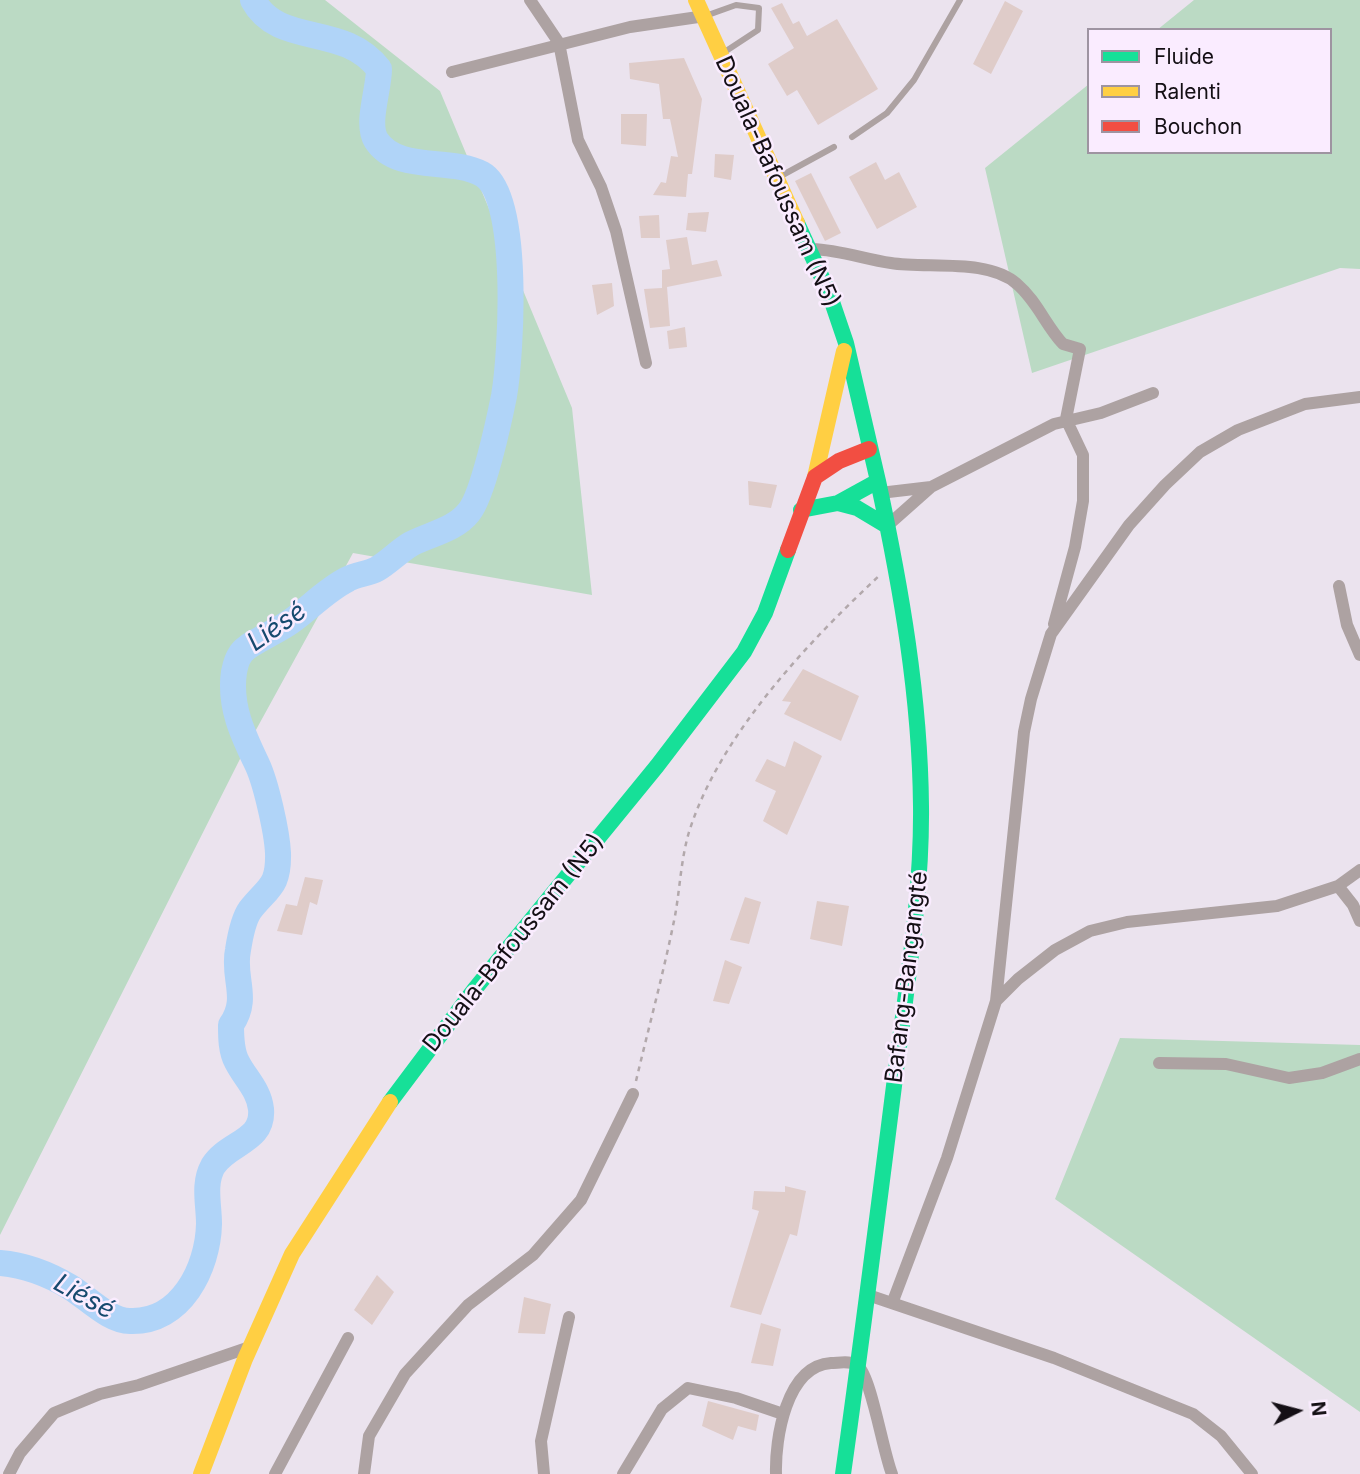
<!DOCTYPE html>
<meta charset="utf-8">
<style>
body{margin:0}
#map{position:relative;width:1360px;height:1474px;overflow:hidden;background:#ebe3ee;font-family:Inter,sans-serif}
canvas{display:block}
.legend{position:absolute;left:1087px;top:28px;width:245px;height:126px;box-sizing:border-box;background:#faecff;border:2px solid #9e94a1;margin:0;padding:9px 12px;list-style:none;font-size:21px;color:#140f15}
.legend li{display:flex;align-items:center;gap:14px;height:35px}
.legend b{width:35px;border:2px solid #9e94a1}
.north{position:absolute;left:1262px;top:1376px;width:70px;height:70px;-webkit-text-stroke:5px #faecff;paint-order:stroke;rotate:84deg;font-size:19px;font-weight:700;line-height:28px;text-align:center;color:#140f15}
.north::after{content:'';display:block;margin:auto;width:24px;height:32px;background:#140f15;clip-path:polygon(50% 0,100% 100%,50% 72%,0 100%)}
</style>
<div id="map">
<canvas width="1360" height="1474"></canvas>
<ul class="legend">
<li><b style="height:9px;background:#16e098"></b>Fluide</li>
<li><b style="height:9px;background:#ffcf43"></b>Ralenti</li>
<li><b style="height:9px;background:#f24e42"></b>Bouchon</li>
</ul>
<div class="north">N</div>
</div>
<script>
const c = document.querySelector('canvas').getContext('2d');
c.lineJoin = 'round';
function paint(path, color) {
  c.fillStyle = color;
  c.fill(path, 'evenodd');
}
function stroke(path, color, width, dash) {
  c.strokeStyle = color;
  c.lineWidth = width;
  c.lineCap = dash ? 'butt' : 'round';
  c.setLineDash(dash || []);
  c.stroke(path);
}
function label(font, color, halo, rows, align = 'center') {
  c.font = font + ' Inter,sans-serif';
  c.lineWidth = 5;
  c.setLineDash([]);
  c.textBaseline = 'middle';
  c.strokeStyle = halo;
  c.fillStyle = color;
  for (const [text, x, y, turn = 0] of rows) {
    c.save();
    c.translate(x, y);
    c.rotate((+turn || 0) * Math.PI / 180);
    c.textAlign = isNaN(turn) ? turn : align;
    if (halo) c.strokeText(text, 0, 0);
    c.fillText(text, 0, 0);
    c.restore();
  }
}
const green = new Path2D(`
 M0,0H325L440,91L572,408L592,595L353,553L240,759L0,1235Z
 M1194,0H1360V269L1340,268L1032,373L985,168L1089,84V152H1330V30H1157Z
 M1120,1038L1360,1045V1412L1055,1199Z`);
const river = new Path2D(`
 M0,1263C24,1265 50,1275 70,1287C88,1298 109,1321 130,1321C181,1323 208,1268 209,1224C209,1204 203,1184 213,1166C228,1142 264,1142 261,1109C259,1090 245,1078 237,1062C231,1051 231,1037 231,1025C250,998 232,978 238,950C240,937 243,920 250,910C268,887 279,887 278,853C277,832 266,783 257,764C243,735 229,706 234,672C235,667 237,659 240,655C243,649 252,644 259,640C269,634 280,629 290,622C310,608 326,590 348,579C357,574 368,574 377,569C389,562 399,551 411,544C430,534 455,530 469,512C483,495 499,421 504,396C511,356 521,195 482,174C450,157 397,173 376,140C366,123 379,90 379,69C343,22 279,48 253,0`);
const building = new Path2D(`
 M1005,1L1023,11L991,74L973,64Z
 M782,3L793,24L799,21L807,36L837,19L878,89L818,125L797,90L787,96L768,64L794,48L771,8Z
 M684,58L702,99L692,174H688L686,197L653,195L661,182L666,183L671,156L678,157L670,119H663L659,84L630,79L629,63Z
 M621,114H647L646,146L621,144Z
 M715,154L734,155L731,180L714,177Z
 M876,162L885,180L899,172L917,207L877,229L849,177Z
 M811,173L841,233L825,241L795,181Z
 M709,212L706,232L686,230L688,213Z
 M659,215L660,238H641L639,216Z
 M687,237L692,265L717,260L722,276L667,287L670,326L650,328L644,289L662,288V270L670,269L666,240Z
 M612,283L614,306L597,315L592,285Z
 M685,327L687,347L669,349L667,331Z
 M748,481L777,485L771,508L749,505Z
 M803,669L859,696L841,741L784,714L791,702L782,701Z
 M794,741L822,756L787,835L763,821L776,791L755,781L767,759L785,767Z
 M305,877L323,880L317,905L310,902L302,935L277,931L286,904L297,906Z
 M745,897L761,902L749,944L730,940Z
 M817,901L849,906L842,946L810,939Z
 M725,960L742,967L729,1004L713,1001Z
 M785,1186L806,1191L797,1236L790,1234L761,1315L730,1307L759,1211L752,1209L754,1191L785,1192Z
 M377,1275L394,1292L372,1325L354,1310Z
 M524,1297L551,1304L545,1334L518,1333Z
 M761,1323L781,1329L773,1366L751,1363Z
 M708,1401L759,1415L756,1431L738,1426L733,1440L702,1426Z`);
const path = new Path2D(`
 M636,1081C649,1026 664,971 675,916C680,888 681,859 689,832C719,736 807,643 880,575`);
const lane = new Path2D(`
 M708,15L736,5L759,8L758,30L723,53
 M852,137L887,113L914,80L960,0
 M779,177L834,147`);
const street = new Path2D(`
 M530,0L559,43L578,140L601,187L616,231L646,363
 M452,72L630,27L705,16
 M812,249C840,250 864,259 891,263C927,269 988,258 1017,284C1037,301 1046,326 1063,344L1080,349L1066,419L1083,455V501L1075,547L1054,624
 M880,493L931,487L1054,424L1101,413L1153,393
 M887,526L931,487
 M1339,586L1347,625L1360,655
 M1338,886L1353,905L1360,921
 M996,1001L1024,732L1031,699L1051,634L1129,525L1165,485L1200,452L1238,430L1305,404L1360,397
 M1159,1063L1226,1064L1289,1078L1322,1073L1360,1059
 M868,1295L1054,1358L1193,1414L1221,1436L1252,1474
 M893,1301L947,1158L996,1001L1018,979L1055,950L1090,931L1127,922L1277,906L1338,886L1360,870
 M9,1474L20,1453L54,1413L100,1394L139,1385L250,1347
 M275,1474L348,1338
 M364,1474L369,1436L405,1374L468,1305L533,1255L581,1200L633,1094
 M544,1474L541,1441L569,1317
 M623,1474L662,1409L688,1388L736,1398L783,1414
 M776,1474C775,1439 786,1366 831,1363C839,1363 851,1360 858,1366C871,1376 883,1452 892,1474`);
const fast = new Path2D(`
 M797,223L829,293L846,343L878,481L838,503L801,510
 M838,503L857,508L887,526
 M390,1102L474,990L657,766L744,652L765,613L788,550
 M843,1474C862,1339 879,1205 896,1070C907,982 922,894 921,806C920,696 901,588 878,481`);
const slow = new Path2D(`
 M696,0L797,223
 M815,477L844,351
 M201,1474L245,1359L292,1254L390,1102`);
const jam = new Path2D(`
 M788,550L815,477L839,461L869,449`);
const streetNames = [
 ["Douala-Bafoussam (N5)",777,182,66],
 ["Douala-Bafoussam (N5)",514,943,-51],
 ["Bafang-Bangangté",907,977,-83]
];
const waterNames = [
 ["Liésé",277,627,-35],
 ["Liésé",84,1297,29]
];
paint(green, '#bbdac4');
stroke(river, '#b0d4f8', 26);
paint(building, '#dfccc9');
stroke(path, '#b2a8ab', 2.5, [5, 5]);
stroke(lane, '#ada2a2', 6);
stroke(street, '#ada2a2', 12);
stroke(fast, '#16e098', 16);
stroke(slow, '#ffcf43', 16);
stroke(jam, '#f24e42', 16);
label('24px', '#140f15', '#faecff', streetNames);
label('italic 26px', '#164a6f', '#faecff', waterNames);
</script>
